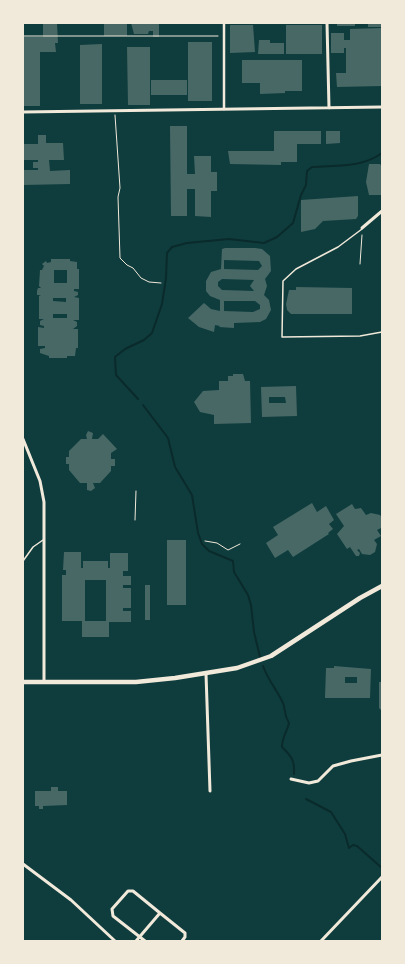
<!DOCTYPE html>
<style>
body{margin:0}
#map{position:relative;width:405px;height:964px;overflow:hidden;background:#0f3d3e;font-family:"Fira Sans",sans-serif}
canvas{display:block}
.frame{position:absolute;inset:0;border:24px solid #f1e9da;pointer-events:none}
</style>
<div id="map">
<canvas width="405" height="964"></canvas>
<div class="frame"></div>
</div>
<script>
const c = document.querySelector('canvas').getContext('2d');
c.lineJoin = 'round';
function stroke(path, color, width, dash) {
  c.strokeStyle = color;
  c.lineWidth = width;
  c.lineCap = dash ? 'butt' : 'round';
  c.setLineDash(dash || []);
  c.stroke(path);
}
function paint(path, color) {
  c.fillStyle = color;
  c.fill(path, 'evenodd');
}
const stream = new Path2D(`
 M138,399L116,375L115,357L125,349L144,340L152,333L162,304L166,278L167,253L172,247L187,243L229,239L264,243L277,237L293,223L301,195L306,185L307,171L312,167C336,165 362,168 382,153
 M143,405L168,438L175,467L192,495L198,533L202,544L209,551L233,561L234,572L248,595L251,605L254,632L260,657
 M263,666C268,680 277,690 283,703C286,710 283,713 289,723C287,732 282,737 282,747C291,756 295,760 294,774
 M306,799L331,812L345,834L349,848L353,845L357,846L382,868`);
const building = new Path2D(`
 M43,23H57L58,43H55L56,52H40V106H23V37H43Z
 M104,23H127V36H104Z
 M131,23H159V37H153V31H149L148,34H134Z
 M337,23H355V26H337Z
 M368,23H382V27H368Z
 M230,25H253L255,52L230,53Z
 M286,25H322V54H286Z
 M382,28V86L337,87L336,73H346V48H344V53H331V33H344V40H350V29Z
 M259,40H270V43H284V54H258Z
 M188,42H212V101H188Z
 M102,44V104H80V45Z
 M127,47H150V105H128Z
 M242,60H302V91H285V93L260,94V83H242Z
 M151,80H187V95H151Z
 M170,126H187V174H195L194,156H211V172H217V191H211V217L195,216V189H187V216H171Z
 M274,131H321V144H297V162H281V165L230,164L228,151H274Z
 M326,131H340V143L326,144Z
 M38,135H46V143H63L64,160H49L50,171L70,170V184L23,185V170H38V168H33V162H38V160H23V144H38Z
 M369,164H380L382,167L381,195H369L366,182Z
 M358,196V216L356,219L323,221L315,229L301,232V200Z
 M225,248H255L262,249L270,256L271,271L265,279L267,286L264,295L269,300L271,310L266,319L260,322L234,323V328L219,327L220,326L215,325L214,332L199,327L188,318L204,303L211,309L220,311V300L210,296L206,291V281L211,272L221,269L222,249ZM224,260L259,261L262,266L258,270L224,269ZM222,279L254,280L250,286L254,291L222,290L218,286V282ZM224,301H255L260,305V309L253,312L224,311Z
 M51,259H70V261L77,262V269H79V289H74V291L78,292V295L74,297L79,298V320H73L77,322V326L73,329H78V348H76L75,356H67V358H49V356L40,353V349L45,348V346H38V327L44,328V326L40,325V321L44,319H39V296L41,295H37V291L38,288H41L39,286L40,270H42L44,266L42,264L46,261L47,263L51,262ZM54,270H67V283H54ZM53,298H66V302L53,301ZM53,314H67V318H53Z
 M296,287L352,288V314H291L287,310L286,304L289,290H296Z
 M233,374H243L245,381H250L251,423L214,424V415L200,412L194,402L203,391L219,390V381H228V376H233Z
 M296,386L297,416L262,417L261,387ZM269,397H285L286,403H269Z
 M88,431L93,433L92,439H98L103,434L117,449L111,453V459H115V466H111V471L100,483H93L95,488L91,491L87,490V483H80L69,470V464H66V457H69V451L81,439H87L86,435Z
 M312,503L317,512L326,506L334,520L329,524L333,529L328,533L329,534L293,557L288,550L275,558L266,543L278,535L273,527Z
 M352,504L355,509L361,508L366,515L371,513L380,515L382,518L381,528L377,530L381,536L374,540L377,544L375,552L370,555L362,554L359,549L357,550L360,553L359,556H356L350,547L347,549L337,534L344,526L336,514Z
 M167,540H186V605H167Z
 M64,552H81V568H83V561H108V568H110V553H128V571H123V576H131V585H123V588H131V608H123V611H131V622H109V637H82V621H62V575H66V570H63ZM85,580H106V621H85Z
 M145,585H150V620H145Z
 M334,666L371,669L370,698H325L326,668H334ZM345,677H357V683H345Z
 M379,682H382V711L379,708Z
 M51,787H58V791H67V805L43,806V809H39V806H35V791H51Z`);
const path = new Path2D(`
 M23,36H218
 M115,115L120,188L118,197L120,258L127,265L133,268L141,278L149,282L161,283
 M360,264L362,235
 M135,520L136,491
 M205,541L217,543L228,550L240,544`);
const service = new Path2D(`
 M362,229L338,247L296,269L283,281L282,337L360,336L382,332
 M23,561L33,547L43,540`);
const pedestrian = new Path2D(`
 M224,23V109`);
const minor = new Path2D(`
 M327,23L329,108
 M23,112L382,107
 M362,228L382,211
 M23,439L40,481L44,502V682
 M206,674L210,791
 M291,779L309,783L318,781L333,766L351,761L382,755
 M23,864L71,900L115,941
 M136,941L160,913L185,933V937L182,941
 M145,941L113,916L112,909L128,891H133L160,913
 M321,941L382,877`);
const secondary = new Path2D(`
 M23,682H136L175,678L237,668L271,656L360,598L382,586`);
stroke(stream, '#0a2a2b', 2);
paint(building, '#486865');
stroke(path, '#f1e9da', 1);
stroke(service, '#f1e9da', 1.5);
stroke(pedestrian, '#f1e9da', 2.5);
stroke(minor, '#f1e9da', 3);
stroke(secondary, '#f1e9da', 4.5);
</script>
